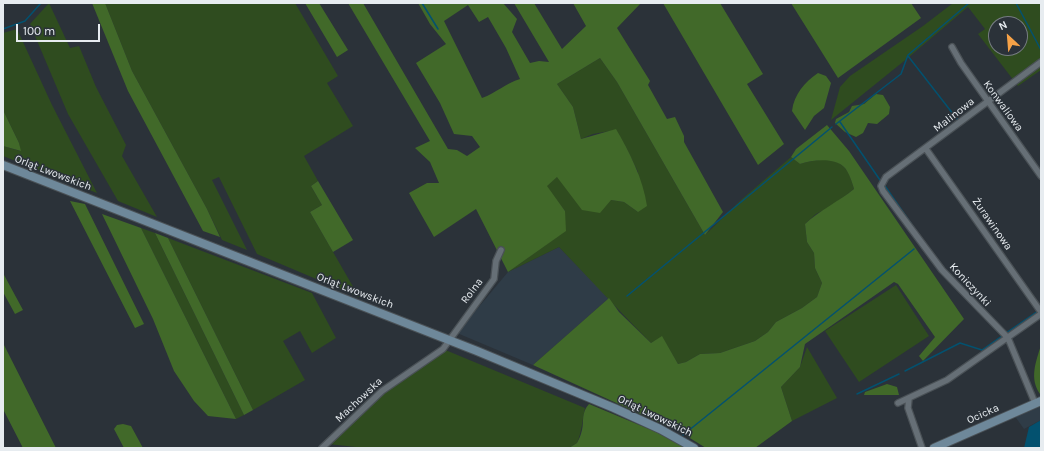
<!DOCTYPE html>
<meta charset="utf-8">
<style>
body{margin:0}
#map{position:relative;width:1044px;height:451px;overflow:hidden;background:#2b3239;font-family:Karla,sans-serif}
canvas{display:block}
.frame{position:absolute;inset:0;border:4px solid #e7ecf0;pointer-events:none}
.north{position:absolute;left:988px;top:16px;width:40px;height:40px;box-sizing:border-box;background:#2b3239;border:1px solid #767c82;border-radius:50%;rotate:334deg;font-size:11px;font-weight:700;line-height:16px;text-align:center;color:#e7ecf0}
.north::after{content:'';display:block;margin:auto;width:14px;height:18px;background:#f6a247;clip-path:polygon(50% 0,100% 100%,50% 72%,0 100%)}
.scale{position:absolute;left:16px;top:24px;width:84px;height:18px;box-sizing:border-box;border:2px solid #e7ecf0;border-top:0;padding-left:5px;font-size:12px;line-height:14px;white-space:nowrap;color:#e7ecf0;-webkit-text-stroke:3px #2b3239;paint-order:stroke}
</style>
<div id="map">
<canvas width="1044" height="451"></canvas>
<div class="frame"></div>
<div class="north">N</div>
<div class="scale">100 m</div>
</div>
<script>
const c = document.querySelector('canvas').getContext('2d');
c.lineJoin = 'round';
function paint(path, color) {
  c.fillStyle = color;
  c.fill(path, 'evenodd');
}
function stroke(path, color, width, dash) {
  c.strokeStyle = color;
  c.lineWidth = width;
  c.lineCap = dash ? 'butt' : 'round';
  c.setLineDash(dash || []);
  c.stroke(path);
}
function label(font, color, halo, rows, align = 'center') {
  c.font = font + ' Karla,sans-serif';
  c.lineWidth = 3;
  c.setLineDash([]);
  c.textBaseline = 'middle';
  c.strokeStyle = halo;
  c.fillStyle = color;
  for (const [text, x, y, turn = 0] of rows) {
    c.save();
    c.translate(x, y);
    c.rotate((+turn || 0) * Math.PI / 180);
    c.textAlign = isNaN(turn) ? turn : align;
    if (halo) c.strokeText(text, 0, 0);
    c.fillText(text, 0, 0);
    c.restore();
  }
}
const built = new Path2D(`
 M559,247L609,298L533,365L457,333L508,272Z
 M1041,404V420L1024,429L1014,415Z`);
const green = new Path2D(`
 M49,3L70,48L79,46L96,87L126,145L122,156L157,217L118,201L68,114L30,24Z
 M105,3H295L338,76L327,83L353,126L304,156L318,181L311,186L322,205L310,212L359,297L257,254L219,177L212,180L247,250L222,240L207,209L132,71Z
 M953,3H1041V70L1018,86L978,34L985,29L968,7L909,57L831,120L840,87L850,76L923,26ZM996,24H1020V48H996Z
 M17,29L52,105L97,193L3,156V146L20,151L19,143L3,110V33Z
 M600,58L617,82L705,235L741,200L791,157L800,164C813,160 835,156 845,168C850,174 852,182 854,189L832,206L816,214L805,224L807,242L814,253L815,268L822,283L817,297L802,308L776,322L768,332L755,341L720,353L700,354L686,362L678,364L662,337L651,343C620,312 590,279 559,247L508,272L565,231V211L546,186L558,176L611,200L624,202L638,212V172L627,149L616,130L593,134L581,139L573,107L557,84Z
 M141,228L155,233L244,415L236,419Z
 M168,238L312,293L336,338L312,353L300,331L283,341L305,380L253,410Z
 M896,285L929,336L859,382L825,331Z
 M807,347L837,398L792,421L781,387L800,367Z
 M443,349L585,408C582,421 582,431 577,443L569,448H356V447L328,444L382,391Z`);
const forest = new Path2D(`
 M92,3H105L132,71L207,209L220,237L203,231L128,91Z
 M305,3H319L348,50L337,57Z
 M348,3H363L448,149L457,150L467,156L480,147L472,136L454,134L440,103L416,63L446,44L430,24L418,3H503L517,19L512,32L530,63L539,61L549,62L514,3H534L562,49L586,26L573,3H641L617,28L650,81L648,85L667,119L675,117L684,136V142L723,212L705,235L617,82L600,58L557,84L573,107L581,139L616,129C630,153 643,179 647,206L638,212L624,202L611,200L600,213L582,210L557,177L547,186L565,211L566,231L508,272L476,209L434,237L409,193L427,183H439L430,162L415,148L430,141ZM468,5L479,22L488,17L506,48L520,79C506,83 496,93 482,98L444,21Z
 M663,3H720L763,74L747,84L784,144L758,165Z
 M791,3H911L921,18L838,78Z
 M818,73L826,76L831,83L824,108L814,116L805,130L792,111C794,94 805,82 818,73Z
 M876,94L883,95L890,107L889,114L877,124L868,123L863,133L856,137L845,132L835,123L836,119L849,112L852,106L864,104Z
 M3,110L19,143L21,151L3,146Z
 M827,125L849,151L964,319L923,361L919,356L935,337L898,284L894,282L805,344L800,367L781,387L792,421L755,448H706L680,432L533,365L609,298L619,312L651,343L662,336L678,364L686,362L700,354L720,353L755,341L768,332L776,322L802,308L817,297L822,283L815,268L814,253L807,242L805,224C820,210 838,202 854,189C852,182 849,173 845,168C835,157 813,160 800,164L791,157L796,149Z
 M318,181L353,240L333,252L310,212L322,205L311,186Z
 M70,201L85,204L144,324L135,328Z
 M102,214L141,228L236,419L208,416L194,401L174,371L153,319Z
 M155,233L168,238L253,410L244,415Z
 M3,273L23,310L15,314L3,292Z
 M3,343L56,448H23L3,409Z
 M1041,345V393L1040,394C1029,378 1036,362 1041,345Z
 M887,384L897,387L899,395H864L865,392Z
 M589,404L656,432L685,448H569L577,443C579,439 581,435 582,430C584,421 581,413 589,404Z
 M123,424L131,426L143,448H124L114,429L117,425Z`);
const water = new Path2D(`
 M1041,420V448H1024L1029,427Z`);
const stream = new Path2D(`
 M422,3L438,29
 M1016,3L1041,50
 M3,29L25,21L41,3
 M908,56L957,119
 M840,122L880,180
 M836,124L901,74L908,55L969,3
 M885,186L921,238
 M627,296L832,127
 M1006,333L1038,311
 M905,371L960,343L982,350L1002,336
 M857,394L899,374
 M683,435L914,249`);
const street = new Path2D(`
 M952,47L961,63L1041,176
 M926,149L1041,312
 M909,398L908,408L922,448
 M898,403L947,380L1041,314
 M1035,403L1008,338L942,270L883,191L881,186L886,177L1041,62
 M322,448L382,391L443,349L494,279L496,261L501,250`);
const secondary = new Path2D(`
 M3,165L477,351L614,408L660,429L694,448
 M934,448L1041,401`);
const streetNames = [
 ["Konwaliowa",1003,106,54],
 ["Malinowa",954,115,-38],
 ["Orląt Lwowskich",53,173,21],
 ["Żurawinowa",992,224,55],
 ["Koniczynki",970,285,47],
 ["Orląt Lwowskich",355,291,21],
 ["Rolna",472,291,-53],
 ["Machowska",359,400,-43],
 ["Ocicka",983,414,-24],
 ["Orląt Lwowskich",655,416,26]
];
paint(built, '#2f3c47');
paint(green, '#2f4c1f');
paint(forest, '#416929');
paint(water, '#03516f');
stroke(stream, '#03516f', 1.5);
stroke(street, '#4a5156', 8);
stroke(secondary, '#4a5156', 10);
stroke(street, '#666f76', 5.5);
stroke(secondary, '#6e889a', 8);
label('11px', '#e7ecf0', '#2b3239', streetNames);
</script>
